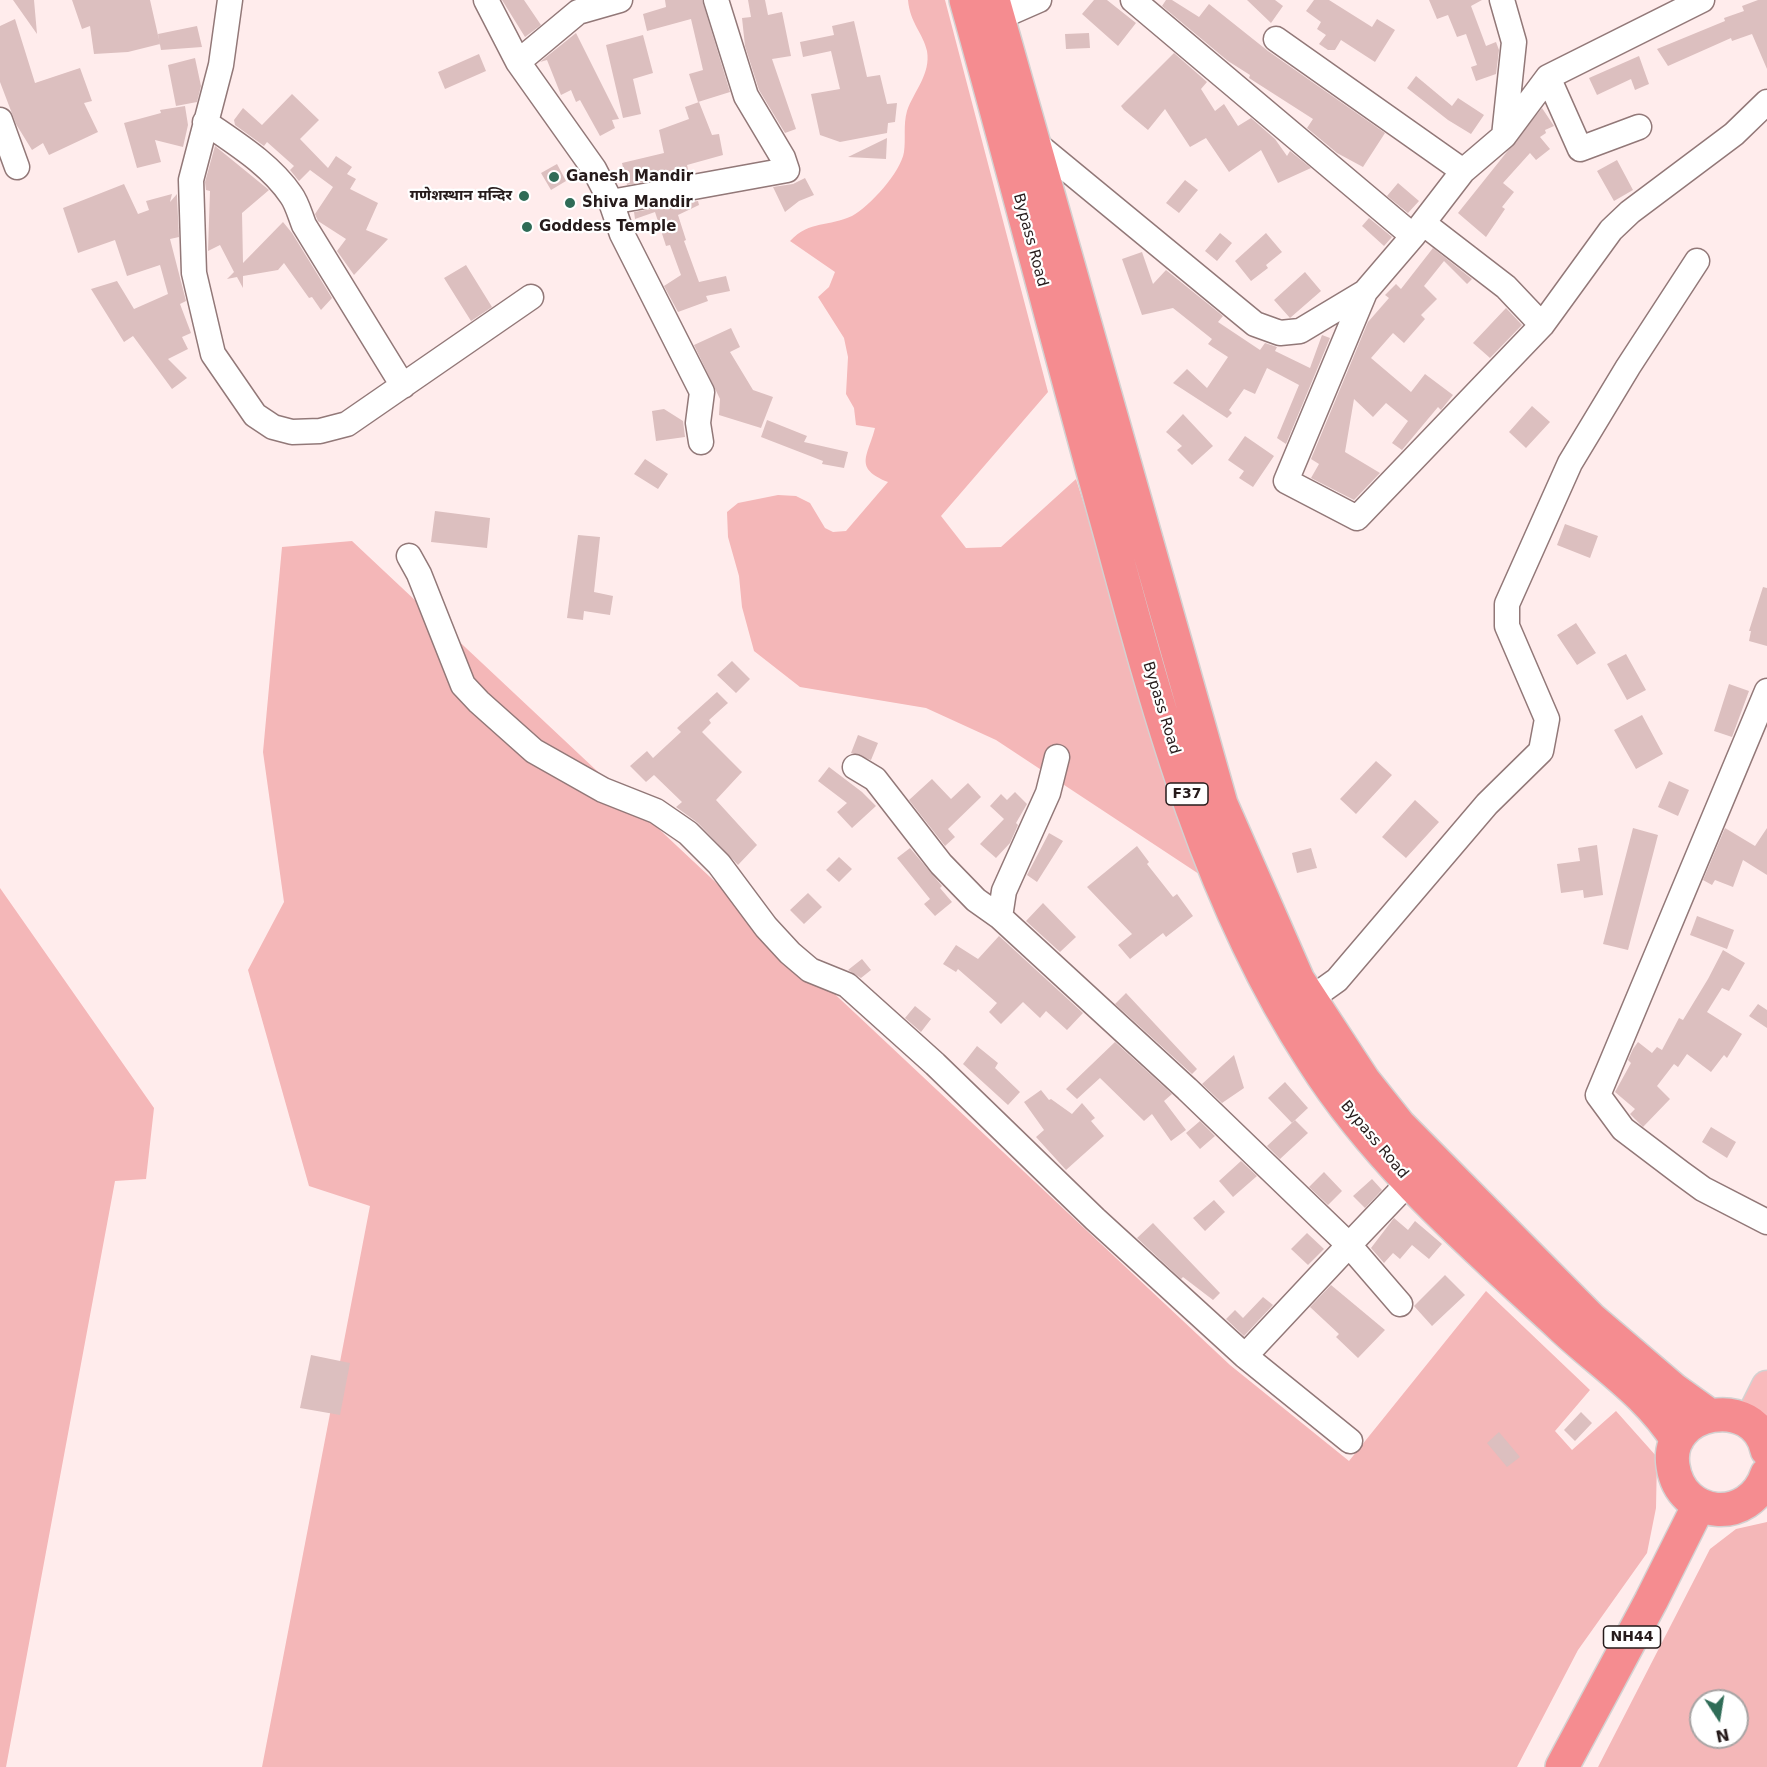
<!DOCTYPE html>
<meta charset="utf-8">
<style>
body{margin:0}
#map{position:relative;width:1767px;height:1767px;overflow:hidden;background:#ffecec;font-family:"DejaVu Sans",sans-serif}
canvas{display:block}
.north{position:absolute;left:1689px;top:1689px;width:60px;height:60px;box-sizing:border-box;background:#fff;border:2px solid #a8a4a4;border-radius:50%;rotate:168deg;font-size:16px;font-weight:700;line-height:24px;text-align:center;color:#261b1b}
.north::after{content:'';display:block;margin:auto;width:21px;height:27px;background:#2f6c57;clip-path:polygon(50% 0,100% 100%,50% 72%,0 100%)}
</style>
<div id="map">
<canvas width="1767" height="1767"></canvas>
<div class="north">N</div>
</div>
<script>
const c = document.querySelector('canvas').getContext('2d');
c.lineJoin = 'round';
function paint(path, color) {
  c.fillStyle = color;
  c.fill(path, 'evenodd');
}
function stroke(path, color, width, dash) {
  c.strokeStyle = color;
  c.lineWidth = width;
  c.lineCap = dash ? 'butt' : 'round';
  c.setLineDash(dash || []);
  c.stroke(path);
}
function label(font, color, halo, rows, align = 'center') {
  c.font = font + ' "DejaVu Sans","Noto Sans Devanagari",sans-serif';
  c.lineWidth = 4.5;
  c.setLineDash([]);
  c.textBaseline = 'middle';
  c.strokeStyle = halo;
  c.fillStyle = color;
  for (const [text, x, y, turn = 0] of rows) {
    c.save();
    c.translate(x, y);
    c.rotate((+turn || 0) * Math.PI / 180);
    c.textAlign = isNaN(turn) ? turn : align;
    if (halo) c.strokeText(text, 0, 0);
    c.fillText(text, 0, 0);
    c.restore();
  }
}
const green = new Path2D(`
 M908,0H945L1048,392L941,516L966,548L1001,547L1076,479L1202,876L996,740L926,708L800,687L754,651L742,607L739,576L728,537L727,512L738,503L778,495L796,496L810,503L825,528L833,532L846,531L888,482C853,468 868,456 875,428L856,425L854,408L846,394L848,357L844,338L818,297L829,287L835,272L790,241C810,220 829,227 852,216C869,207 901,172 904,152C906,139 903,125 907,111C914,91 931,74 927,51C923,33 910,23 908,0Z
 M352,541L1230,1365L1349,1461L1486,1291L1590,1390L1555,1431L1572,1450L1616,1411L1657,1457L1656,1508L1647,1553L1578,1650L1517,1767H262L370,1206L309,1186L248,970L284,902L263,752L282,547Z
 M0,888L154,1108L146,1179L115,1181L6,1767H0Z
 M1767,1522V1767H1598L1710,1549L1736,1529ZM1701,1701H1737V1737H1701Z`);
const building = new Path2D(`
 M13,0H34L37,34Z
 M72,0H150L160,44L128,52L94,54L90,26L82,29Z
 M502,0H524L541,25L525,37Z
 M665,0H702L730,92L698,102L689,74L703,70L691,19L647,31L643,14L666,7Z
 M748,0H765L768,15L782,12L791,56L772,59L796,129L785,133L759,90L745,46L742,18L751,17Z
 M1094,0H1107L1136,23L1118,46L1082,14Z
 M1166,0H1172L1199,17L1209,4L1268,51L1385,133L1363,167L1337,153L1307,128L1313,119L1249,78L1250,75L1228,61L1162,6Z
 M1247,0H1275L1283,6L1271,23Z
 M1314,0H1329L1372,27L1377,19L1395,30L1375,62L1341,40L1335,50H1328L1319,44L1326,35L1317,29L1321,22L1306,11Z
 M1429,0H1482L1471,6L1486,46L1496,42L1499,50L1496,74L1476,81L1471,67L1477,65L1466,34L1457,37L1448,15L1437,19Z
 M1758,0H1767V69L1752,34L1732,41L1731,38L1668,66L1657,49L1725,21L1724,18L1744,11L1742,6Z
 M15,19L35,83L80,68L92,101L84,103L98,132L49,155L43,143L32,150L16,124L0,82V26Z
 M854,21L867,77L880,75L887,104L897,103L895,122L888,123L887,133L840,142L820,135L811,94L840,89L831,51L803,57L800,42L834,35L832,26Z
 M197,26L202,47L161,50L158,34Z
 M576,33L619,119L612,120L615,128L600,136L580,100L576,102L571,90L561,95L547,60L540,62Z
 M1089,33L1090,48L1066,49L1065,34Z
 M643,35L653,73L633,79L641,114L623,118L606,45Z
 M1174,53L1207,82L1201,89L1215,111L1224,104L1238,126L1251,118L1275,139L1287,156L1290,151L1311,168L1278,183L1261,150L1229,172L1206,138L1190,147L1165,109L1148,130L1124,110L1121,106Z
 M479,54L486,71L445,89L438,72Z
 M1639,56L1649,84L1635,90L1631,79L1597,95L1589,78Z
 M195,58L201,86L197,102L176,106L168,65Z
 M1416,76L1452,106L1458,98L1484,115L1471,134L1448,120L1407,88Z
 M292,94L319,120L300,139L328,168L336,156L352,167L347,174L356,179L350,189L378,203L366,230L388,239L354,275L337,251L346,239L318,221L315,214L333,187L310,170L299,181L290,170L294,166L267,142L264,146L235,125L234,120L243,108L262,125Z
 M699,102L712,135L719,134L723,155L687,165L689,173L627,185L622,163L664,153L659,130L689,119L685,107Z
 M185,106L188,125L183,147L155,140L161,162L137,168L124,123L161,113L160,110Z
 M1542,108L1554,126L1545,130L1546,133L1540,137L1550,149L1536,160L1530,153L1503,183L1514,192L1502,207L1505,209L1486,237L1458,213Z
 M887,138L886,159L848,157Z
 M215,146L269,190L242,213L243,263L283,222L292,233L332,298L321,310L312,297L309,298L284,263L278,270L243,276V288L237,277L227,279L234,272L220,245L208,251L210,191L206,190L205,182Z
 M1617,160L1633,190L1614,201L1597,171Z
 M557,164L566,181L551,190L541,173Z
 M805,178L814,195L799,201L785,212L773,187L793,184Z
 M1185,180L1198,190L1179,213L1166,203Z
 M1398,183L1419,201L1408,213L1387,196Z
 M124,184L138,214L149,210L146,201L172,194L170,202L177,194V197L179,237L170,239L186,301L180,304L191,333L182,337L188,349L168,359L187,378L172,389L133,336L124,342L91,289L117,281L134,309L168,294L160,265L127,276L115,240L78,253L63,208Z
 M698,201L699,205L678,215L686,240L684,241L699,282L726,276L730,291L706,296L708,301L678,312L664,286L681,275L670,245L666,246L655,212L635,219L634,212Z
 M1369,218L1392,237L1384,246L1362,226Z
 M1220,233L1232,243L1217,261L1205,251Z
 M1266,233L1282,252L1266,265L1268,268L1251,281L1235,261Z
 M1433,248L1472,279L1467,284L1444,261L1424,286L1437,299L1421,315L1425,319L1404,343L1393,333L1371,358L1411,392L1425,374L1453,395L1441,410L1438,407L1402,450L1392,443L1408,421L1386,403L1373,417L1354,399L1345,452L1380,473L1354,500L1311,478L1319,464L1311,459L1368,322L1389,298L1385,295L1396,284L1401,289Z
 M1142,252L1153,284L1166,270L1223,316L1218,322L1260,350L1265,343L1277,347L1275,351L1310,368L1322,335L1330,338L1286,444L1277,438L1299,385L1267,368L1255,394L1244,389L1229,410L1232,413L1227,418L1173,383L1187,369L1207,388L1228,357L1208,344L1212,339L1173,308L1142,315L1122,259Z
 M466,265L492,307L471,321L444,278Z
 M1305,272L1321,291L1290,318L1274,300Z
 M1506,308L1522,325L1490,358L1473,343Z
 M731,328L740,347L730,352L753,390L773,397L761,428L719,415L720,399L694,345Z
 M1532,406L1550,422L1526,448L1509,432Z
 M664,409L683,421L685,437L656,441L652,411Z
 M1183,414L1213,446L1192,465L1177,450L1182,446L1166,432Z
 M767,420L807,436L804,442L848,452L844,468L822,464L823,461L761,437Z
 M1245,436L1274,456L1253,487L1239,478L1244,471L1228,460Z
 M645,459L668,474L658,489L634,474Z
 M435,511L490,518L487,548L431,542Z
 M1565,524L1598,536L1590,558L1557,545Z
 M578,535L600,537L594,592L613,596L610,615L584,611L583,620L567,618Z
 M1763,587L1767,588V646L1749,641L1751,631H1749Z
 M1576,623L1596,653L1577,665L1557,635Z
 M1626,654L1646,690L1627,700L1607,664Z
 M732,661L750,679L736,693L717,675Z
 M1729,684L1749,691L1732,737L1714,731Z
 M717,692L728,703L709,720L711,723L702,732L742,772L716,800L757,845L738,865L698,823L676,807L682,802L654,775L646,782L630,766L647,751L653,758L681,732L677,728Z
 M1642,715L1663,754L1636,769L1614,730Z
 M858,735L878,743L871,760L851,753Z
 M1376,761L1392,775L1356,814L1340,799Z
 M829,767L862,792L876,806L852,828L837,812L847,803L818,781Z
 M932,779L951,799L968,783L981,797L948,829L955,837L945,846L909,800Z
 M1669,781L1689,790L1678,816L1658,807Z
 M1015,792L1027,804L1016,823L1018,825L1010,843L996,858L980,844L1004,819L990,806L1001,794L1007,800Z
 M1415,800L1439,822L1406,858L1382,837Z
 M1633,828L1658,835L1628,950L1603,944Z
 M1725,828L1755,846L1767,828V875L1743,860L1733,887L1715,880L1712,885L1703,880Z
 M1049,833L1063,841L1037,882L1027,875Z
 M1597,845L1603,895L1584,898L1583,890L1561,893L1557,864L1580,861L1578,848Z
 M1137,846L1149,862L1147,864L1173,897L1177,894L1193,916L1166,937L1163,933L1130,959L1118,945L1132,934L1087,887Z
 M910,848L942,886L940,888L952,902L935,916L924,904L930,899L897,858Z
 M1311,848L1317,868L1297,873L1292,853Z
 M839,857L852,869L839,882L826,870Z
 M808,893L822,907L804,924L790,910Z
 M1043,903L1076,937L1060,952L1026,921Z
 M1697,916L1734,930L1727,949L1690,935Z
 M999,936L1083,1013L1067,1030L1046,1011L1040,1018L1023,1002L1001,1024L989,1012L997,1003L958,969L956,972L943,964L956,945L978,959Z
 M1723,950L1745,963L1729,991L1722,988L1707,1012L1742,1034L1727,1058L1724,1055L1711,1072L1687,1054L1678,1067L1674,1064L1657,1086L1670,1099L1643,1127L1630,1114L1635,1109L1615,1092L1631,1063L1628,1060L1633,1049L1638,1042L1652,1053L1657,1047L1662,1050L1679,1018L1683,1020L1708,979Z
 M862,959L871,970L861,978L848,970Z
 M1126,993L1197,1069L1192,1074L1115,1004Z
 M1758,1004L1767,1010V1028L1749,1016Z
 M915,1006L931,1019L921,1032L905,1018Z
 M1115,1042L1172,1094L1164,1101L1186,1130L1171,1141L1152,1114L1144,1121L1100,1078L1077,1099L1066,1089Z
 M977,1046L998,1063L995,1068L1020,1092L1008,1105L963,1064Z
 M1234,1055L1244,1088L1222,1103L1202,1084Z
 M1285,1082L1308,1108L1292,1123L1268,1098Z
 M1041,1090L1049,1100L1051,1099L1072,1114L1082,1103L1095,1118L1091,1121L1104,1136L1066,1170L1036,1137L1044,1130L1024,1102Z
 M1295,1120L1308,1133L1280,1159L1267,1146Z
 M1200,1121L1215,1136L1200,1149L1186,1133Z
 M1711,1127L1736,1142L1727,1158L1702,1142Z
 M1241,1161L1257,1176L1233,1197L1219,1181Z
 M1324,1172L1342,1191L1328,1205L1309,1187Z
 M1372,1179L1382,1190L1365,1208L1353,1196Z
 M1214,1200L1225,1212L1205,1231L1193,1218Z
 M1394,1218L1408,1230L1415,1221L1442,1244L1429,1259L1412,1245L1400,1259L1393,1253L1384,1263L1371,1248Z
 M1153,1223L1220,1293L1213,1300L1183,1277L1181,1279L1137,1238Z
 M1307,1233L1324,1249L1308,1265L1291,1249Z
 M1445,1275L1465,1295L1432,1326L1414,1306Z
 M1331,1285L1385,1330L1358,1358L1336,1337L1339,1334L1310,1307Z
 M1263,1297L1273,1305L1244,1336L1226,1319L1235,1310L1243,1318Z
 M311,1355L350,1363L340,1415L300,1408Z
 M1581,1412L1592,1423L1575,1441L1564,1430Z
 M1499,1432L1520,1457L1507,1467L1487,1443Z`);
const minor = new Path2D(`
 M230,0L221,65L191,180L194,273L213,354L255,415L273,427L292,432L320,431L347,424L531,297
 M486,0L518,62L594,169L611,202L622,234L702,392L698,423L701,442
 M1133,0L1413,236
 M1502,0L1514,42L1504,136
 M998,18L1039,0
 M1276,39L1463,171
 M518,62L578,12L620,0
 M1548,77L1580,149L1639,127
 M0,120L17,167
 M205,122C235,143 270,164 291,195C297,203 300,215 304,225L403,386
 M1034,142L1255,324L1280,333L1300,331L1365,292L1413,236L1463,171L1504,136L1548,77L1702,0
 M611,202L787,170L783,158L746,96L716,0
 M1423,223L1506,287L1542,325
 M1365,292L1286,481L1357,518L1542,325L1611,230L1630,212L1734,134L1767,102
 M409,556L419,574L463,685L479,702L534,751L603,790L656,811L688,833L719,864L766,927L790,953L810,970L847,985L935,1064L1095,1219L1245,1356L1350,1441
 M1767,691L1598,1095L1623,1129L1681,1173L1703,1189L1767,1222
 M855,767L875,779L941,864L976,900L1000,917L1187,1089L1349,1245L1409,1182
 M1000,917L1004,891L1048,793L1057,757
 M1309,1000L1337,980L1487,804L1541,751L1547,719L1507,626V604L1570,463L1628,367L1697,261
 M1245,1356L1349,1245L1400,1304`);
const major = new Path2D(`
 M1749,1422L1767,1386`);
const highway = new Path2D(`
 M966,0C1016,178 1061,357 1111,536C1160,717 1209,900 1312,1059C1377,1162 1471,1243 1560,1325C1600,1363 1648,1393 1677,1440
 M993,0L1221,804L1298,980L1364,1081L1399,1125L1591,1319L1674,1390L1709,1415
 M1767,1450C1755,1393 1664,1410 1673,1466C1681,1520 1750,1525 1767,1474
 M1562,1767L1651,1601L1699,1505`);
const markers = [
 [554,177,6,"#2f6c57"],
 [524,196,6,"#2f6c57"],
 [570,203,6,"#2f6c57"],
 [527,227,6,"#2f6c57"]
];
const shields = [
 [1187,794,42],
 [1632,1637,57]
];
const shieldNames = [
 ["F37",1187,794],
 ["NH44",1632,1637]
];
const poiNames = [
 ["Ganesh Mandir",566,177],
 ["गणेशस्थान मन्दिर",512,196,"right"],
 ["Shiva Mandir",582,203],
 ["Goddess Temple",539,227]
];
const streetNames = [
 ["Bypass Road",1030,240,75],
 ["Bypass Road",1161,708,73],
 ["Bypass Road",1374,1140,50]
];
paint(green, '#f4b7b8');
paint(building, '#dcbfbf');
stroke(minor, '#927878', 27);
stroke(major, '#d4d1d1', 33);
stroke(highway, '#d4d1d1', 36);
stroke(minor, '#fff', 24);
stroke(major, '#f9babc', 30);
stroke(highway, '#f58c90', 33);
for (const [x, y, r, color] of markers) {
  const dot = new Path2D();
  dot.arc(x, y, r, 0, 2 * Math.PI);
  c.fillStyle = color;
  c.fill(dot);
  stroke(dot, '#fff', 2);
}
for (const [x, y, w] of shields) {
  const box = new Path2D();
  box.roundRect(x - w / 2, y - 11, w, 22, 4.5);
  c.fillStyle = '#fff';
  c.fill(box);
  stroke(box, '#261b1b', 1.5);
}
label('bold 14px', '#261b1b', null, shieldNames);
label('bold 15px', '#261b1b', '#fff', poiNames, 'left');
label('15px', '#261b1b', '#fff', streetNames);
</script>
